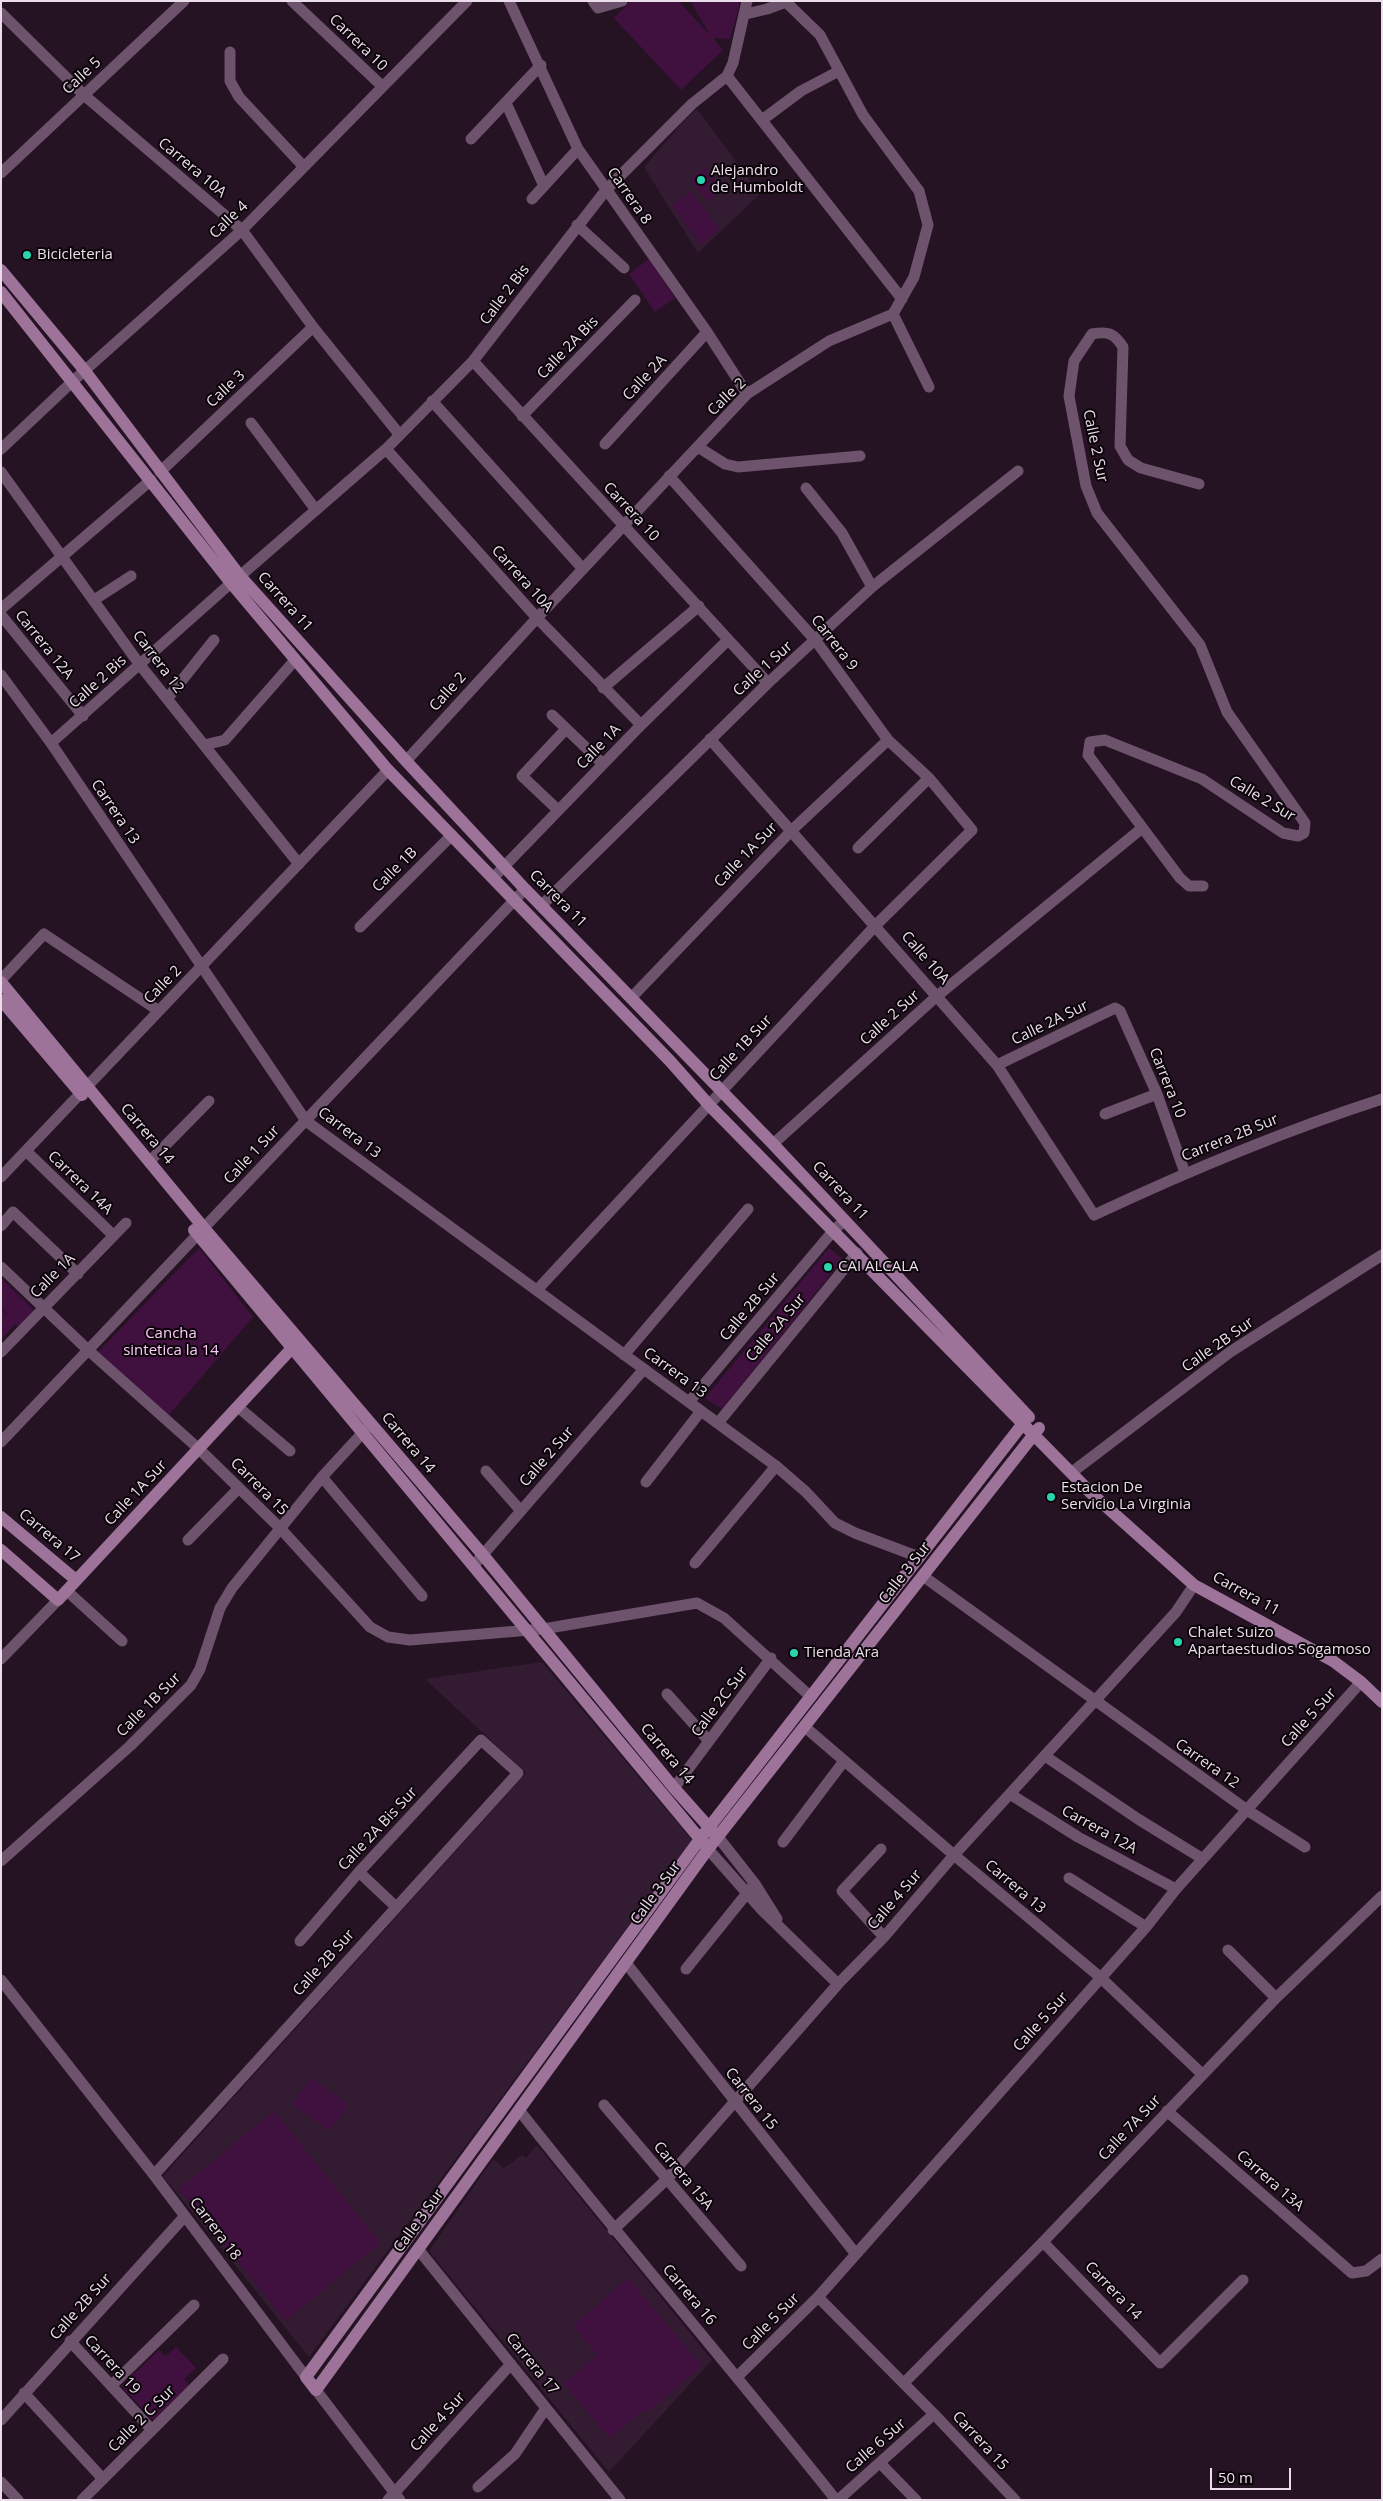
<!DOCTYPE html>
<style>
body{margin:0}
#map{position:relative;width:1383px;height:2501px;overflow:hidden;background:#251324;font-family:"Open Sans",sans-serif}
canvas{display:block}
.frame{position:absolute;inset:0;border:2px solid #ebdeea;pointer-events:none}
.scale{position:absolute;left:1210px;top:2468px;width:81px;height:22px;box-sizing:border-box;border:2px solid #ebdeea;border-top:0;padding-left:6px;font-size:15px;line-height:18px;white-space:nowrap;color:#ebdeea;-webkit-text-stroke:4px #0a0409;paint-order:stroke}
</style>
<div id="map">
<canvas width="1383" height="2501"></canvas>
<div class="frame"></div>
<div class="scale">50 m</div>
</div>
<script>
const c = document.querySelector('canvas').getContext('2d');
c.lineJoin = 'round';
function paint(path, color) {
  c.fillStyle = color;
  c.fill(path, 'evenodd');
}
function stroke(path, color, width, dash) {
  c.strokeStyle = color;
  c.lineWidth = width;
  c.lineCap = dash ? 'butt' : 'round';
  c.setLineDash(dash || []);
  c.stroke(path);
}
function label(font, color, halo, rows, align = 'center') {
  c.font = font + ' "Open Sans",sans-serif';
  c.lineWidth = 4;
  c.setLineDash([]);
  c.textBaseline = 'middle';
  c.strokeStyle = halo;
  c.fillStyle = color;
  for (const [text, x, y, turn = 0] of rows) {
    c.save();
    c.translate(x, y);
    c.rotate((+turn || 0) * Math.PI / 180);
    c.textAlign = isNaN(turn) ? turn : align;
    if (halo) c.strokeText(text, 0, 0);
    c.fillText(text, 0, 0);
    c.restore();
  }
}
const built = new Path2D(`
 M697,109L760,194L698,253L644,167L681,124Z
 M542,1662L692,1840L309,2357L163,2176L526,1773L425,1679Z
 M537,2145L712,2360L609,2472L429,2251L493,2159L504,2168L522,2155L526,2158Z`);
const green = new Path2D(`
 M631,1H678L710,35L690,1H739V7L730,39L713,38L723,50L681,90L614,18Z
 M705,168L722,191L707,202L690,178Z
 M691,191L720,230L701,245L672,205Z
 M649,259L675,298L655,312L629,274Z
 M199,1248L253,1317L169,1415L98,1352Z
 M829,1248L843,1259L722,1409L705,1398Z
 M1,1278L35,1311L19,1327L15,1324L1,1340V1310L14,1321L1,1308Z
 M311,2078L349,2105L330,2131L292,2104Z
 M274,2111L380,2243L286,2321L179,2189Z
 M628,2278L702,2366L647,2413L644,2410L610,2439L563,2383L597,2355L573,2326Z
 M176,2347L196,2368L184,2379L190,2386L154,2421L121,2386L159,2350L165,2357Z`);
const street = new Path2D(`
 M292,1L382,86
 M509,1L578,149L707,332L747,394
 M593,1L598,8L622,1
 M1,13L84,95L242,230L313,327L399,434
 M230,52V81L239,97L304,167
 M727,76L902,299
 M506,103L544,186
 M762,120L801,91L839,71
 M471,139L541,65
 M1,173L184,1
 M532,199L578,149
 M577,225L624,268
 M893,314L929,387
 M473,361L768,683
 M432,401L583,569
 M522,416L635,300
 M251,423L316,510
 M605,444L707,332
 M698,447L725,464L738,467L860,456
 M1,449L73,381L242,230L467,1
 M386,449L537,618L641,725
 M1,472L140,665L299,864
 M160,472L313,327
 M1199,484L1141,468L1128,460L1120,446L1123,347C1114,333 1108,331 1092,334L1074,361L1069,396L1086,486L1097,513L1200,645L1227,712L1305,823L1304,833L1298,836L1283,833L1202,779L1105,740L1090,742L1088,755L1180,878L1189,886H1203
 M806,488L842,533L872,587
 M240,576L386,449L473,361L606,190L692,104L727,76L733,63L747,1
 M94,600L131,576
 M1,609L151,480
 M1,615L83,716
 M1,675L51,743L306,1121L776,1466L806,1492L835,1523L855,1533L919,1557
 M603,688L699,606
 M167,699L214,640
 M552,715L603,764
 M710,739L997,1065L1094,1215C1188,1171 1283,1131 1382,1099
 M51,743L231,583
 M204,745L225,740L295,660
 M406,761L537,618L747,394L829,341L893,314L914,277L928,225L919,191L863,115L820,35L786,2L767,9L746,14
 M558,810L522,776L566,729
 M858,848L929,778
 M493,878L641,725L728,640
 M542,905L768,683L872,587L1018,471
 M360,927L452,835
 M1,980L44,934L159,1011
 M632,997L792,830L888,740
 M997,1065L1115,1008L1120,1011L1157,1094L1185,1173
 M1105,1114L1157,1094
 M773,1144L937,996L1141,829
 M26,1151L113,1235
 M149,1162L209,1101
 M1,1177L388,770
 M1,1226L13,1212L78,1274
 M1,1267L88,1350L199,1449L280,1528L370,1627L388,1637L410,1640L543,1629L697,1603L724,1618L811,1697
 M537,1290L876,925L972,830L929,778L888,740L816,641L669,476
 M1,1352L126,1223
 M624,1355L748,1209
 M689,1402L834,1230L845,1220
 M238,1407L290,1451
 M718,1423L857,1253
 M1,1442L525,889
 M486,1471L521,1511
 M1071,1473L1230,1352L1382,1255
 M322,1477L422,1596
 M646,1482L701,1411
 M188,1540L239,1488
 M695,1563L776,1466
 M474,1565L644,1369
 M923,1576L1247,1810L1305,1847
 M67,1591L122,1641
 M1,1659L58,1600
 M667,1694L709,1741
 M805,1727L954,1855L1100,1977L1202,2074
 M1045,1756L1138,1819L1203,1859
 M674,1788L771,1658
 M1010,1794L1078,1837L1176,1889
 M718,1837L755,1884L777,1919
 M783,1842L844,1761
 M708,1849L762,1910L838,1984
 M881,1849L842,1891L884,1937
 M1,1861L130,1746L191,1685L200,1669L220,1608L232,1588L322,1477L368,1427
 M359,1872L395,1906
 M1069,1878L1146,1927
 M1228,1950L1276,1998
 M626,1963L855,2253
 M686,1969L752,1887
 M1,1980L154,2175L306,2377
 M604,2105L741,2266
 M519,2110C623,2242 732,2369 836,2500
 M1167,2111L1352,2273L1366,2271L1382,2259
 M154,2175L518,1773L481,1740L359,1872L300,1941
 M613,2230L666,2180L838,1984L884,1937L954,1855L1176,1612L1194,1585
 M1043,2242L1160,2363L1243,2280
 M418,2249L620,2500
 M818,2297L934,2414L1015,2500
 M70,2341L152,2430
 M738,2376L818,2297L1146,1927L1176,1889L1361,1682
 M904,2383L1043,2242L1276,1998L1382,1896
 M111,2386L194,2305
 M316,2390L400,2500
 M24,2393L103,2479
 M1,2420L185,2216
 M880,2463L916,2500
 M1,2482L18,2500
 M478,2487L515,2454L546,2408
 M82,2500L223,2359
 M388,2500L511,2364
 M838,2500L934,2414`);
const secondary = new Path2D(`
 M1,270L85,371L240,576L406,761L525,889L773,1144L1029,1417
 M1,292L231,583L388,770L670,1061L709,1105L1091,1493L1194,1585L1333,1661L1361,1682L1382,1702
 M1,982L204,1228L483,1555L674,1788L715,1834
 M1,1000L82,1095
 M194,1230L705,1845
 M1028,1417L700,1839L306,2377L316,2390L708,1849L1039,1428
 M1,1517L76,1580
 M1,1550L58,1600L293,1347`);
const markers = [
 [701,180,5,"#28d5ad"],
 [27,255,5,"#28d5ad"],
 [828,1267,5,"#28d5ad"],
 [1051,1497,5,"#28d5ad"],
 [1178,1642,5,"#28d5ad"],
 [794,1653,5,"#28d5ad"]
];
const streetNames = [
 ["Carrera 10",358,43,44],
 ["Calle 5",82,76,-43],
 ["Carrera 10A",192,168,40],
 ["Carrera 8",629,196,55],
 ["Calle 4",229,220,-44],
 ["Calle 2 Bis",505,295,-53],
 ["Calle 2A Bis",568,348,-46],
 ["Calle 2A",645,378,-47],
 ["Calle 3",226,389,-43],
 ["Calle 2",727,397,-44],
 ["Calle 2 Sur",1095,446,78],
 ["Carrera 10",631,512,47],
 ["Carrera 10A",522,579,48],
 ["Carrera 11",285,602,48],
 ["Carrera 9",834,643,52],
 ["Carrera 12A",44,645,51],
 ["Carrera 12",158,662,53],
 ["Calle 1 Sur",763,669,-42],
 ["Calle 2 Bis",98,682,-42],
 ["Calle 2",448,692,-48],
 ["Calle 1A",599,747,-46],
 ["Calle 2 Sur",1262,799,31],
 ["Carrera 13",115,812,56],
 ["Calle 1A Sur",746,855,-46],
 ["Calle 1B",395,870,-45],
 ["Carrera 11",558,899,45],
 ["Calle 10A",925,958,49],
 ["Calle 2",163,985,-46],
 ["Calle 2 Sur",890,1018,-42],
 ["Calle 2A Sur",1050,1023,-26],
 ["Calle 1B Sur",741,1048,-47],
 ["Carrera 10",1167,1083,68],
 ["Carrera 13",349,1133,37],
 ["Carrera 14",147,1134,50],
 ["Carrera 2B Sur",1230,1138,-22],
 ["Calle 1 Sur",252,1155,-47],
 ["Carrera 14A",80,1183,44],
 ["Carrera 11",840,1191,47],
 ["Calle 1A",53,1276,-45],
 ["Calle 2B Sur",750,1307,-50],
 ["Calle 2A Sur",776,1328,-50],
 ["Calle 2B Sur",1218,1345,-35],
 ["Carrera 13",675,1373,36],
 ["Carrera 14",408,1443,50],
 ["Calle 2 Sur",547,1457,-49],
 ["Carrera 15",259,1487,45],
 ["Calle 1A Sur",136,1493,-47],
 ["Carrera 17",49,1536,40],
 ["Calle 3 Sur",905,1573,-52],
 ["Carrera 11",1246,1594,29],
 ["Calle 2C Sur",720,1702,-53],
 ["Calle 1B Sur",149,1705,-45],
 ["Calle 5 Sur",1309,1718,-48],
 ["Carrera 14",667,1754,50],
 ["Carrera 12",1207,1764,35],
 ["Calle 2A Bis Sur",378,1829,-47],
 ["Carrera 12A",1099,1830,29],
 ["Carrera 13",1015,1887,40],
 ["Calle 3 Sur",656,1893,-54],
 ["Calle 4 Sur",895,1900,-49],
 ["Calle 2B Sur",324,1963,-48],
 ["Calle 5 Sur",1041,2022,-48],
 ["Carrera 15",751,2099,52],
 ["Calle 7A Sur",1130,2128,-47],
 ["Carrera 15A",683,2176,50],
 ["Carrera 13A",1270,2181,41],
 ["Calle 3 Sur",419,2221,-54],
 ["Carrera 18",215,2229,53],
 ["Carrera 14",1113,2291,46],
 ["Carrera 16",689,2295,50],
 ["Calle 2B Sur",81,2307,-48],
 ["Calle 5 Sur",771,2322,-45],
 ["Carrera 17",532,2364,51],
 ["Carrera 19",112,2365,47],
 ["Calle 2 C Sur",142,2419,-45],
 ["Calle 4 Sur",438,2422,-48],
 ["Carrera 15",980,2441,47],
 ["Calle 6 Sur",876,2446,-41]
];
const poiNames = [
 ["Alejandro",711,171],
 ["de Humboldt",711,188],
 ["Bicicleteria",37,255],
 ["CAI ALCALA",838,1267],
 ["Estacion De",1061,1488],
 ["Servicio La Virginia",1061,1505],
 ["Chalet Suizo",1188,1633],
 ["Apartaestudios Sogamoso",1188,1650],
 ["Tienda Ara",804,1653]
];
const parkNames = [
 ["Cancha",171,1334],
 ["sintetica la 14",171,1351]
];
paint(built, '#331b31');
paint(green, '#40103f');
stroke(street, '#6d536b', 11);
stroke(secondary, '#9d739a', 12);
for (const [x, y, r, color] of markers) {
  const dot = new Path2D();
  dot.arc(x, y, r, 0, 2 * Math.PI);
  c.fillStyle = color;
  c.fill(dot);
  stroke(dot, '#0a0409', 2);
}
label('15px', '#ebdeea', '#0a0409', streetNames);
label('15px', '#ebdeea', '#0a0409', poiNames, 'left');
label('15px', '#fdc9f8', '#0a0409', parkNames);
</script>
